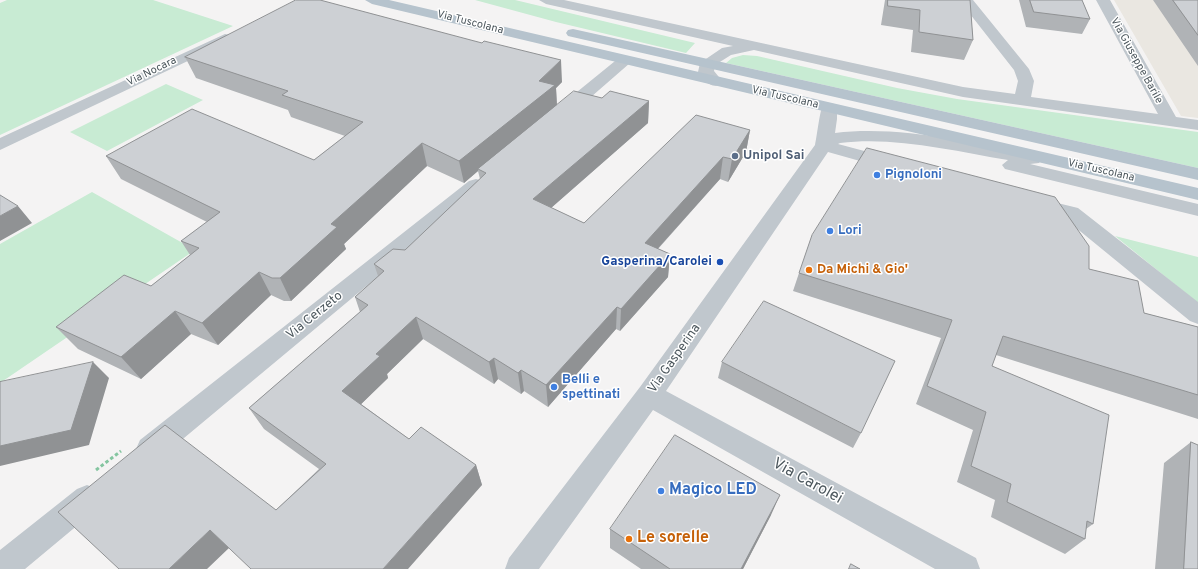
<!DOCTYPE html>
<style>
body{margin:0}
canvas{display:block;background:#f4f3f3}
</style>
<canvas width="1198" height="569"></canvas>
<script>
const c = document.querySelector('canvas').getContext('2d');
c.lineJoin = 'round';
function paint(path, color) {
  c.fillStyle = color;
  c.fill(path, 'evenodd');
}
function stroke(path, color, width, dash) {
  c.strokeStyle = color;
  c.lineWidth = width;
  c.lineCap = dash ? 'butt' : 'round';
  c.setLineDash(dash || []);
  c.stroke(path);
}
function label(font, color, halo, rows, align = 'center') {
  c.font = font + ' Overpass,sans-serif';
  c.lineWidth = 3;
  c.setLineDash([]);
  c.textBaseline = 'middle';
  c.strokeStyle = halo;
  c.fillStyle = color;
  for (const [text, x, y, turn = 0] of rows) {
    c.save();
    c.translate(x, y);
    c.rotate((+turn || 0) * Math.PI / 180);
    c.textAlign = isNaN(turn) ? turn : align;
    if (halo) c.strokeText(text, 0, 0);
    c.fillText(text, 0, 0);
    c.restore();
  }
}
const commercial = new Path2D(`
 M1114,0H1198V118L1181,116Z`);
const green = new Path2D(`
 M7,0H153L233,26L0,135V3Z
 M475,0H515L695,43L686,53L556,22Z
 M743,55L757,56L897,88L957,99L1198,132V168L726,63L732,58Z
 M166,84L203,100L107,151L70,132Z
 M92,192L195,250L0,383V244Z
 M1115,236L1198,257V303Z`);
const path = new Path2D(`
 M96,470L121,451`);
const minor = new Path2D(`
 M539,0H564L963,87L1015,94L1018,81L1014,70L959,0H973L1029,69L1034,81L1031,97L1158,114L1096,0H1110L1176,117L1198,120V130L963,97L754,50L731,55L715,65L714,71L723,82L721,85C709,88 704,81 698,72L700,63L722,48L733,46L546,4Z
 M225,34L230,35L232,38L230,41L0,150V138Z
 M625,56L630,57L632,60L630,63L568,117L562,118L556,117L554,113L556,109L620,57Z
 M829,103L835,105L837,108V119L835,133C900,125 969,143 1033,154L1039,155L1042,159L1039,163L1030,164L1198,204V216L1005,169L1002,165L1008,160C954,151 894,136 840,143L838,144L898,160L901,164L898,168L892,170L828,152L666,391L976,558L980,569H935L653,410L539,569H505L509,558L640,387L815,145C817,136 820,109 823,105Z
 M476,179L483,181L485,185L483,189L160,458L150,461L140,458L136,449L140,440L469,181Z
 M1037,198L1078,208L1198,302V324L1190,321L1064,218L1030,208L1027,204L1030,200Z
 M87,485L97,489L101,499L97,509L25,569H0V550L77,489Z`);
const major = new Path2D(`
 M365,0H389L1198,188V200L372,4Z
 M573,29L1198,168V180L568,36L566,33L568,30Z`);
const wall = new Path2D(`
 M885,0H970L973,40L964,60L911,52L913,30L881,25Z
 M1019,0H1082L1090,19L1082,34L1026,27Z
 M1153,0H1198V66Z
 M185,57L562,82L556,88L557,105L602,98L649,101L648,123L551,208L584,223L750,130L746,152L728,182L720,179L658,249L670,254L668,277L620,331L616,329L548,407L524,391L521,394L498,379L494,384L423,339L387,374L388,378L361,404L409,439L476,465L482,485L229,548L119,569L276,510L319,469L264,429L249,408L360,312L355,297L378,276L374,264L405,250L480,179L478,171L464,183L427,166L344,244L346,249L291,301H284L271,295L218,345L191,334L141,379L78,349L56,327L151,286L190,255L181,241L207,222L121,179L106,156L314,160L345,136L291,117L288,110L196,78Z
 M1089,269L1144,313L1198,327V419L996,355L992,366L1093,524L1086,529L1085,539L1065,554L991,517L995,500L957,482L973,430L916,404L941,338L793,291L799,273Z
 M722,362L861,433L853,448L718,378Z
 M1191,442L1198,569H1155L1164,463Z
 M771,515L743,569H641L610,548V529Z`);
const shadedWall = new Path2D(`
 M561,60L562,82L556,88L557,107L478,169V171L464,183L459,161L539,81Z
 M649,101L648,123L535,222L533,199Z
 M750,130L746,152L728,182L732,159Z
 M422,143L427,166L344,244L346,249L291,301L280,278L331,224Z
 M723,157L720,179L643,265L645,243Z
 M18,206L32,223L0,241V216Z
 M670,254L668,277L620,331L621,309Z
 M259,272L271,295L218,345L202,323Z
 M617,307L616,329L548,407L546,385Z
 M175,311L191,334L141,379L121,357Z
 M416,317L423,339L387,374L388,378L353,412L342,391L376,354Z
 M494,358L498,379L494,384L489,362Z
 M93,362L109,378L89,445L0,466V446Z
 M521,370L524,391L521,394L518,373Z
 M476,465L482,485L408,569H383Z
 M780,495L771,515L743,569H741Z
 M210,530L229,548L207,569H169Z`);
const building = new Path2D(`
 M296,0H320L482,43L484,41L561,60L539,81L555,85L459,161L422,143L331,224L337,227L280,278H272L259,272L202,323L175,311L121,357L56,327L124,275L151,286L199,248L181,241L220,212L106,156L192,109L314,160L363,122L282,95L288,91L185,57Z
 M888,0H970L973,40L919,32L920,10L888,6Z
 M1030,0H1082L1090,19L1034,12Z
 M1173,0H1198V35Z
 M574,91L602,98L610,91L649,101L533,199L584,223L696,115L750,130L732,159L723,157L645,243L670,254L621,309L617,307L546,385L521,370L518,373L494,358L489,362L416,317L376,354L380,356L342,391L409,439L421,427L476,465L383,569H251L210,530L169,569H119L58,512L165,425L276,510L326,464L249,408L368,305L355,297L384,271L374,264L393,249L405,250L486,173L478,169Z
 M867,148L1055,197L1089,246V269L1138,281L1144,313L1198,327V395L1003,336L992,366L1109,415L1093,524L1087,521L1085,539L1007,502L1011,484L971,466L986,412L927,386L952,320L799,273L812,235Z
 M0,195L18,206L0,216Z
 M764,301L895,361L861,433L722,362Z
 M93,362L71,430L0,446V382Z
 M675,435L780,495L741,569H670L610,529Z
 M1191,442L1198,445V569H1184Z
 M851,564L860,569H849Z`);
const markers = [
 [735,156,4,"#5c6f8a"],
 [877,175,4,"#3f7fe0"],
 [830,231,4,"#3f7fe0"],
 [720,262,4,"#1a4fb4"],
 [809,270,4,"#e8710a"],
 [554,387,4,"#3f7fe0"],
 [661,491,4,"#3f7fe0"],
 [629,539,4,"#e8710a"]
];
const farStreetnames = [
 ["Via Tuscolana",470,23,14],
 ["Via Giuseppe Barile",1136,61,61],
 ["Via Nocara",152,72,-26],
 ["Via Tuscolana",785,98,13],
 ["Via Tuscolana",1101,171,13]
];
const serviceNames = [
 ["Unipol Sai",743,156]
];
const shopNames = [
 ["Pignoloni",885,175],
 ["Lori",838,231],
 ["Belli e",562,380],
 ["spettinati",562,395]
];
const transitNames = [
 ["Gasperina/Carolei",712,262]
];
const foodNames = [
 ["Da Michi & Gio'",817,270]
];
const streetNames = [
 ["Via Cerzeto",315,316,-39],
 ["Via Gasperina",675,359,-55]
];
const nearStreetnames = [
 ["Via Carolei",807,482,29]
];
const nearShopnames = [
 ["Magico LED",669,491]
];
const nearFoodnames = [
 ["Le sorelle",637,539]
];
paint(commercial, '#eae7e1');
paint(green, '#c8ebd3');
stroke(path, '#84c5a0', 3, [3.5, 2.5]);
paint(minor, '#c0c7cd');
paint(major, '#b6c3cd');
paint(wall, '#b0b3b6');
paint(shadedWall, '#909294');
paint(building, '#cdd0d4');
stroke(building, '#909294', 1);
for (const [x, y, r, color] of markers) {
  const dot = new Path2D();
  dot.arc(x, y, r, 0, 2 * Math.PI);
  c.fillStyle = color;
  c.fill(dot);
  stroke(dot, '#fff', 1.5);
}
label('11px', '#4c575d', '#fff', farStreetnames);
label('bold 13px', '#4e5e75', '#fff', serviceNames, 'left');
label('bold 13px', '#366cbe', '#fff', shopNames, 'left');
label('bold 13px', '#164399', '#fff', transitNames, 'right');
label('bold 13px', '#c56008', '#fff', foodNames, 'left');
label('13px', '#4c575d', '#fff', streetNames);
label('16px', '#4c575d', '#fff', nearStreetnames);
label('bold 16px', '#366cbe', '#fff', nearShopnames, 'left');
label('bold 16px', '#c56008', '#fff', nearFoodnames, 'left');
</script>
